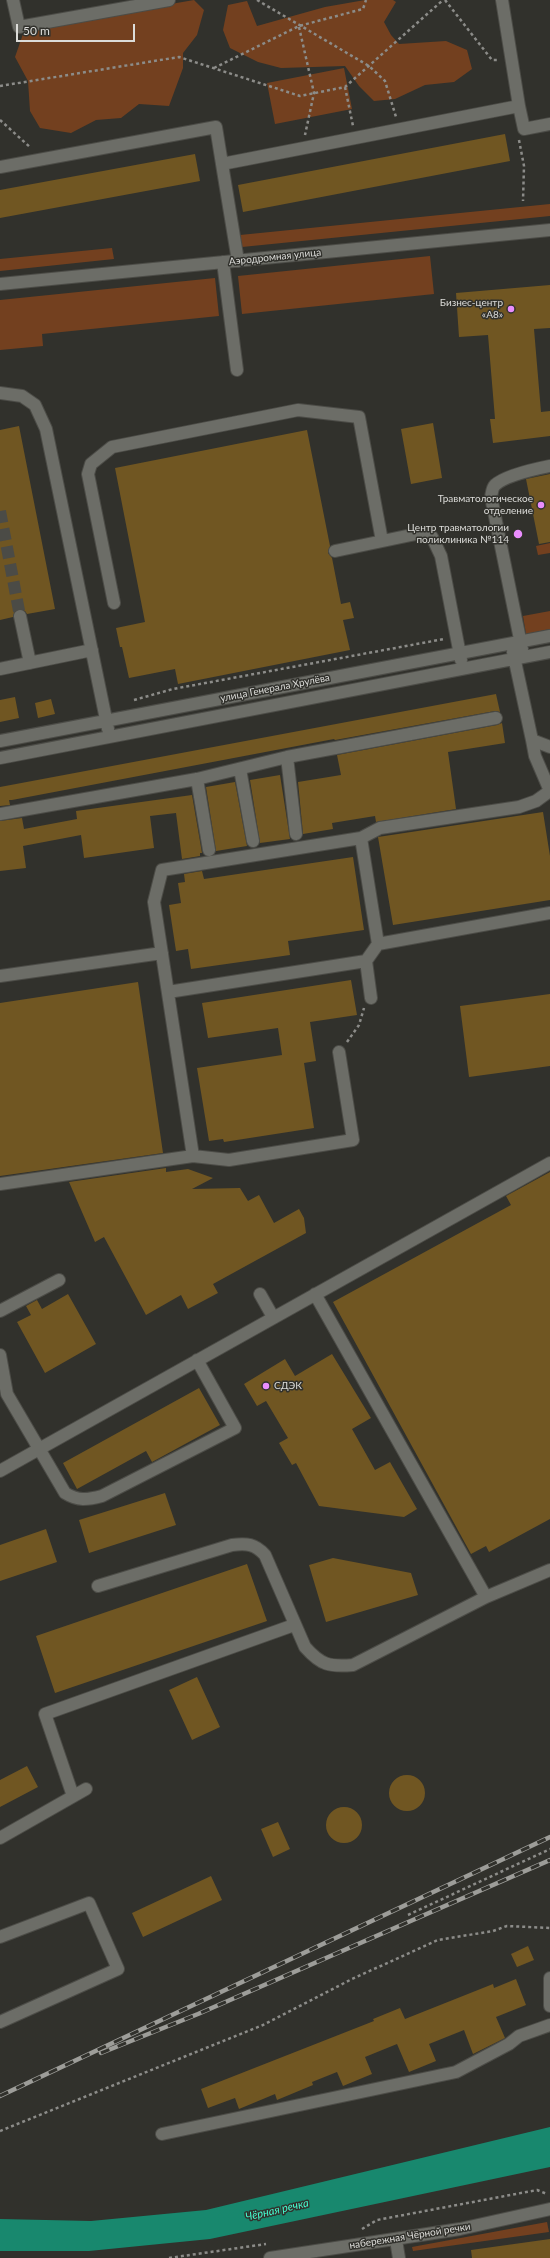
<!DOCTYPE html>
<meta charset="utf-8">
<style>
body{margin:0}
#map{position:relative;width:550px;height:2258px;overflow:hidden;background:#31312c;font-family:Lato,sans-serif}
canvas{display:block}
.scale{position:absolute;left:16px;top:24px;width:119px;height:18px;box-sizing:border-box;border:2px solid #dcdcd9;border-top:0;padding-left:5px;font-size:12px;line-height:14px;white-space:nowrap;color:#dcdcd9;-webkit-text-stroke:3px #31312c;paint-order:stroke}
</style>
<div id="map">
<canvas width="550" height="2258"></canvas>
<div class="scale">50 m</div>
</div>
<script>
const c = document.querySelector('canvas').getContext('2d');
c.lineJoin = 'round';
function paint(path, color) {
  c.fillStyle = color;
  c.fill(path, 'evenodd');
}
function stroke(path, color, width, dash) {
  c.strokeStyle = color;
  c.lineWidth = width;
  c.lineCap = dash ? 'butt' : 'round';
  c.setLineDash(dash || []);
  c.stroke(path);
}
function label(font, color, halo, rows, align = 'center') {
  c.font = font + ' Lato,sans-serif';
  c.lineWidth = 3;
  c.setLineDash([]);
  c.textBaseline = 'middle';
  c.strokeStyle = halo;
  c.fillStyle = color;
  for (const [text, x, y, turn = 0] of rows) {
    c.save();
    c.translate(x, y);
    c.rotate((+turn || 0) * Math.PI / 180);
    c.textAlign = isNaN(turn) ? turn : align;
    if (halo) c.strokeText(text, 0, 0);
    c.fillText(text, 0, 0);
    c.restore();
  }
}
const green = new Path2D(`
 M194,0L204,10L197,35L183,53V68L169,106L139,104L121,118L96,120L71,133L40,128L30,111L28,81L15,57L23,34L44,26Z
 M365,0H393L396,2L384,22L391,35L399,44L446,41L467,50L472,69L454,82L425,85L395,99L374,101L359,86L345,66L281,68L258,62L230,48L223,30L228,5L247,1L257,26L325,7Z
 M344,68L352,109L275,124L267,83Z
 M550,204V216L242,247L240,235Z
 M112,248L114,259L0,271V259Z
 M430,256L434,294L242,314L238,276Z
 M215,278L219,316L42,334L43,346L0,350V300Z
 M550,543V553L538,555L536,546Z
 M550,611V629L526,634L523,616Z
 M547,2222L549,2232L413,2251L412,2247Z`);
const water = new Path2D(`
 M550,2127V2167L210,2239L89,2251H0V2219L91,2221L206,2210Z`);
const building = new Path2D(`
 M505,134L510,161L243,212L238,185Z
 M195,154L200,181L0,218V190Z
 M550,285V328L534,329L541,412L550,411V436L493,443L490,419H495L488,335L459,337L456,293Z
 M433,423L442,478L411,484L401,429Z
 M19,426L55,609L27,614L25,611L19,609L15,611L13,617L0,620V430Z
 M307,430L330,546L328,553L332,558L341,604L350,602L354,618L343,620L350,650L178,684L175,669L129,678L122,647H120L116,628L145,622L115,468Z
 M550,474V542L539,544L526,479Z
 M496,694L500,712L495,711L335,740L334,739L12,800H9L10,805L0,806V787Z
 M15,697L19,718L0,722V700Z
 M51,699L55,714L38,718L35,703Z
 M502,723L505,743L448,752L456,809L376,822L375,816L332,823L333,829L303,834L298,782L341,775L337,755L497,725Z
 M280,775L290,839L260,843L250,780Z
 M235,782L247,846L216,851L206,787Z
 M192,795L202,853H200V856L182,859L176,813L150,816L154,848L84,858L81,835L23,846L26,868L0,871V821L22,818L24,829L77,819L76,811Z
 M543,812L550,856V900L393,925L378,837Z
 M353,857L364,930L288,941L290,955L191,969L188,949L176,951L169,905L181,903L178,883L185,882L184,874L202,871L204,879Z
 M351,980L357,1015L310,1022L316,1061L304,1063L314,1128L224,1142L223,1139L209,1141L197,1068L282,1055L278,1028L208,1038L202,1003Z
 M138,982L163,1153L0,1176V1003Z
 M550,994V1066L469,1077L460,1006Z
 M166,1168V1172L188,1169L213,1178L192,1189L240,1188L248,1201L259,1195L274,1223L299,1209L304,1218L306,1233L213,1284L218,1293L188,1309L181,1295L146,1315L104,1237L95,1242L69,1182Z
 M550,1172V1519L489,1552L486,1546L471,1554L333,1302L511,1205L506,1196Z
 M68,1294L96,1344L45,1373L17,1322L31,1315L26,1306L37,1300L42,1309Z
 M332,1354L371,1418L352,1429L375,1470L390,1462L417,1509L404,1517L319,1506L296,1463L292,1465L279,1443L288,1438L266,1401L257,1406L244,1384L285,1359L295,1376Z
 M199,1388L220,1425L152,1462L146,1451L77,1489L63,1463Z
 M165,1493L176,1525L89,1553L79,1520Z
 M46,1529L57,1562L0,1581V1545Z
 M333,1558L411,1573L418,1595L326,1622L309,1565Z
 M247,1564L267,1621L55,1693L36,1636Z
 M197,1677L220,1727L192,1740L169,1690Z
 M27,1766L38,1787L0,1807V1780Z
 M389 1793a18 18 0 1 1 36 0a18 18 0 1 1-36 0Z
 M326 1825a18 18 0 1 1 36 0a18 18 0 1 1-36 0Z
 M278,1822L290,1849L273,1857L261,1829Z
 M211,1876L222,1900L143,1937L132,1913Z
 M528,1946L534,1960L517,1967L511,1954Z
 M516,1979L526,2005L496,2017L505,2038L473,2054L464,2030L429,2044L436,2061L409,2072L397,2044L365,2057L372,2074L343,2086L337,2072L312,2082L313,2085L277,2100L275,2094L239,2109L235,2098L208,2108L201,2089L374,2021L373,2019L400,2008L405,2019L493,1984L494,1988Z
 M550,2239V2258H472L471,2250Z`);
const minorTunnel = new Path2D(`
 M0,511L20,616`);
const path = new Path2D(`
 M257,0L369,66L385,81L396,117
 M445,0L492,60H499
 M299,27L314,93L305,135
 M214,68L299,26L363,9L366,0
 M0,86L179,57L300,96L345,87L443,0
 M345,87L353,126
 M0,120L31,148
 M519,140L524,166L523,201
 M134,700L173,689L444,639
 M347,1042L359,1025L364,1008
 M408,1915L550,1849
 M0,2131L263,2025L352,1979L438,1940L493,1931L507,1926L550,1928
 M362,2229L377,2220L537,2190L547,2194
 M169,2258L266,2244`);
const minor = new Path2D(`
 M13,0L19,27L169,0
 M502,0L519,106
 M222,164L238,261
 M0,167L216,127L222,164L519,106L524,129L550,124
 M223,262L237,370
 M0,284L550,230
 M0,393L22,396L35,405L46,429L108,729
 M335,551L416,534L432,537L441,556L461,660
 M114,603L88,474L91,464L112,447L298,410L359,417L382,541
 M20,616L30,663
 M522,649L491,497C492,493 492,488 495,485C506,475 535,469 550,466
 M513,652L532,740L550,747
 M0,669L92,650
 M532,740L535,756L550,791
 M0,741L550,636
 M287,757L296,834
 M0,758L550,652
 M240,769L253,841
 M197,779L209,850
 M0,814L197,779L287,757L496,718
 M361,838L378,944
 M366,961L371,998
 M0,976L162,953
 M168,992L366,961L378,944L550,913
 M193,1156L229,1160L353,1140L339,1052
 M0,1184L193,1156L154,902L162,870L361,838L380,828L519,807L536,801L550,791
 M260,1294L273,1317
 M315,1294L486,1597
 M0,1311L59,1280
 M0,1355L7,1394L65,1493C78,1501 87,1500 102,1496L235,1428L197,1360
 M0,1471L550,1163
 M98,1586L232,1545C247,1543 255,1544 265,1555L305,1647C321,1665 329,1667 353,1665L486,1597L550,1570
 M73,1796L45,1714L294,1625
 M0,1838L86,1789
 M0,1937L89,1903L118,1969L0,2022
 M550,1978V2006
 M162,2134L456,2072L509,2044L519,2036L550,2025
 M396,2240L399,2258
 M270,2258L460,2229L550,2209`);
const rail = new Path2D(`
 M101,2053L198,2014L550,1860
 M0,2096L550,1837`);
const markers = [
 [511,309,4,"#ea8dfd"],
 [541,505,4,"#ea8dfd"],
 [518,534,5,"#ea8dfd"],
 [266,1386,4,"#ea8dfd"]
];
const streetNames = [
 ["Аэродромная улица",275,257,-6],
 ["улица Генерала Хрулёва",275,688,-11],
 ["набережная Чёрной речки",410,2236,-9]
];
const poiNames = [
 ["Бизнес-центр",503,303],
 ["«А8»",503,315],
 ["Травматологическое",533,499],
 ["отделение",533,511],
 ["Центр травматологии",509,528],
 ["поликлиника №114",509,540],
 ["СДЭК",274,1386,"left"]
];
const waterNames = [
 ["Чёрная речка",277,2210,-13]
];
paint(green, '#73401f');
paint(water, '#18886e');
paint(building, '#705622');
stroke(minorTunnel, '#4b4b46', 12, [12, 6]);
stroke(minor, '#4c4c47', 14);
stroke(path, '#8c8c89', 2.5, [3, 3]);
stroke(minor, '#6c6d67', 12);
stroke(rail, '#9d9d99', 4.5);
stroke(rail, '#31312c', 3, [9]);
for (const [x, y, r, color] of markers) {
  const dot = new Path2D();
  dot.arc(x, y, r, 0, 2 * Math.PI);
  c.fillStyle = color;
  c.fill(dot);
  stroke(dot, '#31312c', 1.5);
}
label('10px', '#dcdcd9', '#31312c', streetNames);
label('10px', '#dcdcd9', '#31312c', poiNames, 'right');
label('italic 11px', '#45fed1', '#31312c', waterNames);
</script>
